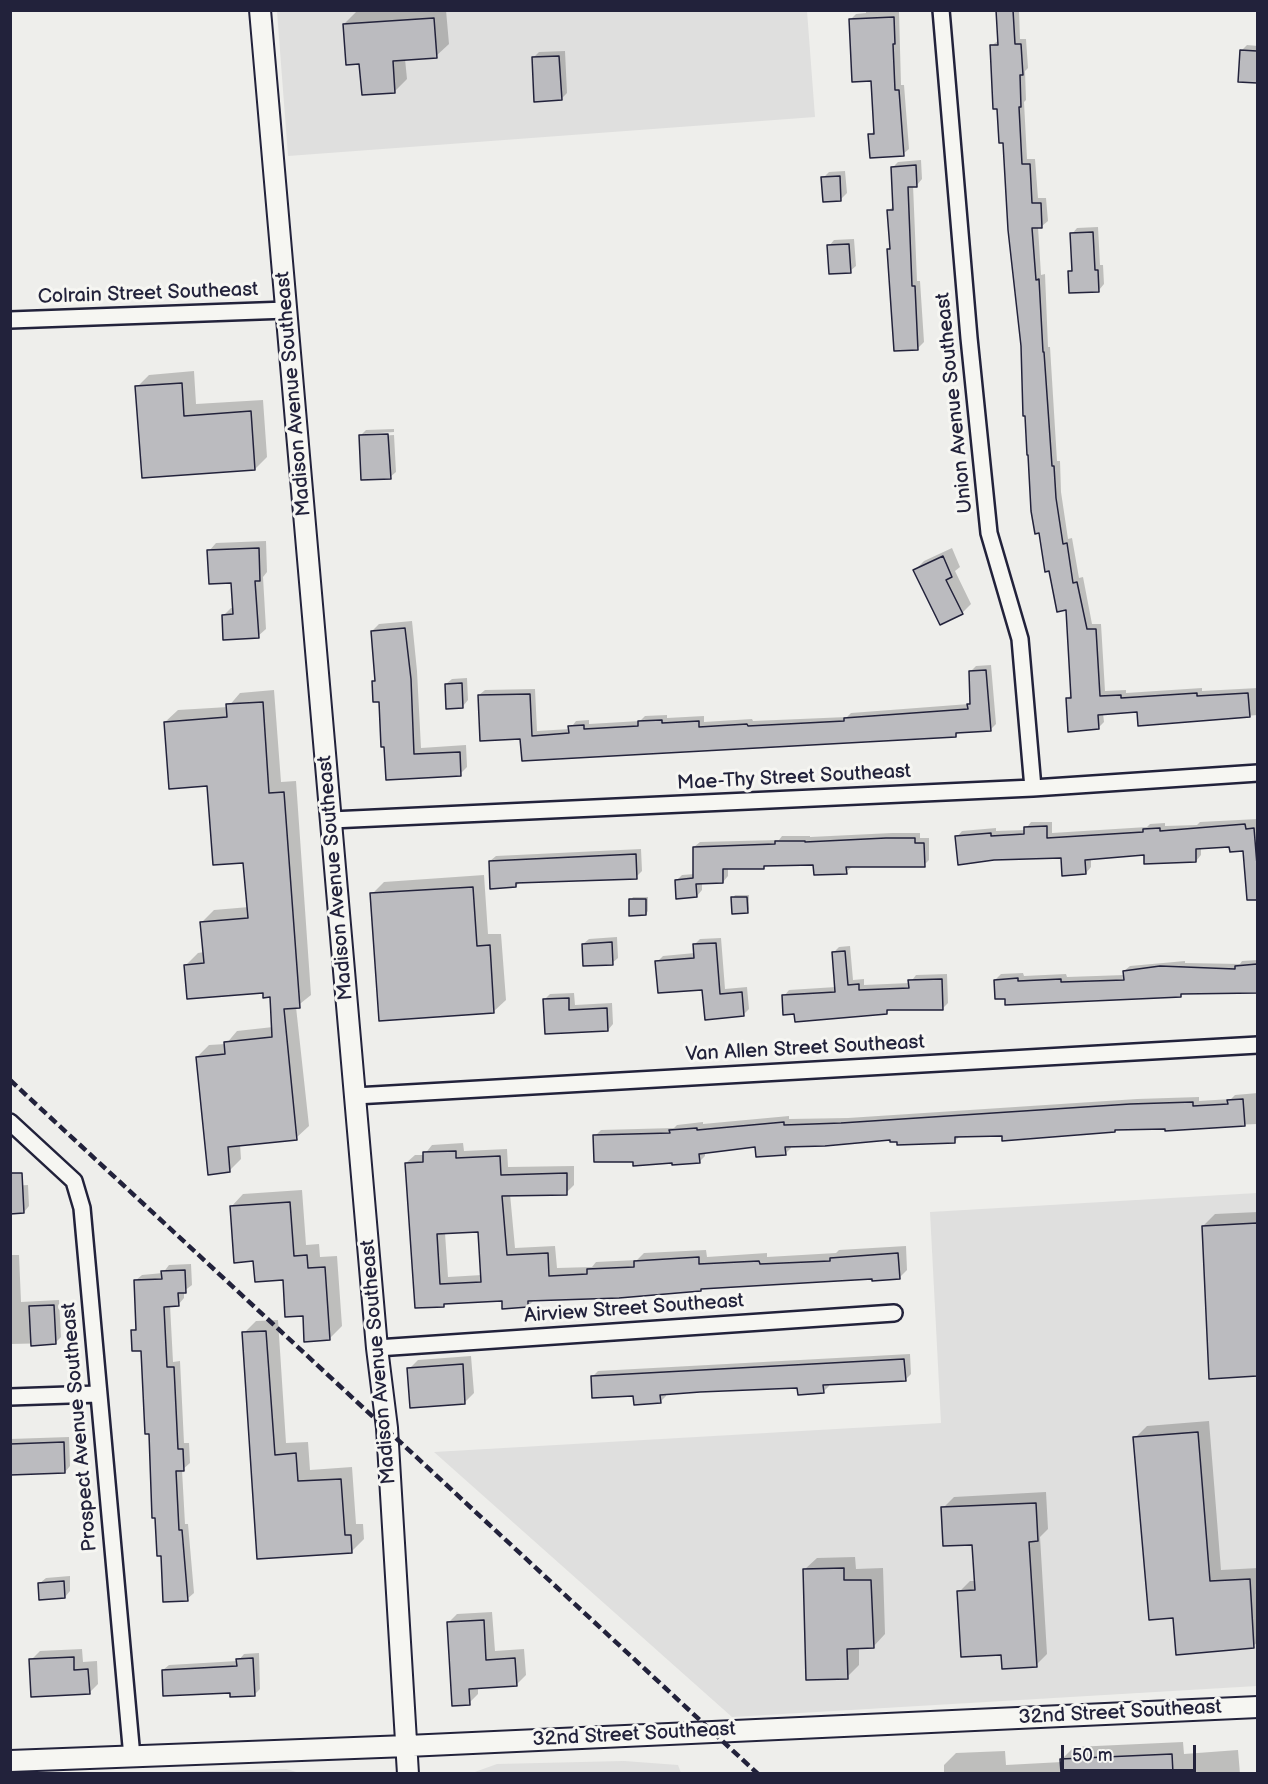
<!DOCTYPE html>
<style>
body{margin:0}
#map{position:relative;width:1268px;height:1784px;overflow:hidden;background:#eeeeeb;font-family:"Balsamiq Sans",sans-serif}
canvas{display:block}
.frame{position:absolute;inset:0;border:12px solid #22223b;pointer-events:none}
.scale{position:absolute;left:1061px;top:1745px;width:135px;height:27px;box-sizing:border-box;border:3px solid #22223b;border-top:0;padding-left:8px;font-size:18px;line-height:21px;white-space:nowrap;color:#22223b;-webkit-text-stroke:4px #f6f6f2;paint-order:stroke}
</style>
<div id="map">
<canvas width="1268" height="1784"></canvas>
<div class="frame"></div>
<div class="scale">50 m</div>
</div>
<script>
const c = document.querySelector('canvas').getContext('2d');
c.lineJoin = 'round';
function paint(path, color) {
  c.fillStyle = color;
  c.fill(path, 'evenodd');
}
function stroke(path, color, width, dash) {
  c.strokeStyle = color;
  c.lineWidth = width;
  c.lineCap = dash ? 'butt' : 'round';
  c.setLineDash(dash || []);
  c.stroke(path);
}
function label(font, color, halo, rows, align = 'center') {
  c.font = font + ' "Balsamiq Sans",sans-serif';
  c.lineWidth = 6;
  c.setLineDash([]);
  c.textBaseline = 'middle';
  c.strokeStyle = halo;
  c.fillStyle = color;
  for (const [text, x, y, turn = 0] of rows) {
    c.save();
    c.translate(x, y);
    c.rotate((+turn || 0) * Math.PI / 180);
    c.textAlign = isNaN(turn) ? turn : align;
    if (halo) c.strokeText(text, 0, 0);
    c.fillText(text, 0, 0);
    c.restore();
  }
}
const built = new Path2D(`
 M277,11H807L815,117L288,156Z
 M1257,1193V1686L732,1717L434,1452L941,1423L930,1212Z
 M624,1761L678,1765L681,1773H472L497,1764Z
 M286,1769L300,1773H140Z`);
const shadow = new Path2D(`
 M382,10H446L449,44L436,56L405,59L407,79L395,91L361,62L344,24L356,12Z
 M866,10L899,12L901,85H904L909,149L903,154L870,135L875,130L873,79L850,20L856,14L866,13Z
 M997,10H1019L1020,39H1026L1028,68L1025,71L1026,100L1024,102L1027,159H1035L1038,198H1046L1048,221L1042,226L1038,227L1041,275L1045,274L1048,347H1050L1057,461H1060L1061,492L1068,539L1072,538L1079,578L1083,577L1092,624H1101L1105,691L1126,690V693L1202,688V691L1258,688V715L1139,724V711L1103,713L1104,722L1098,728L1067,699L1072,694L1068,608L1019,304L1004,142L991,46L999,40Z
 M1247,45L1258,46V82L1240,81L1241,51Z
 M565,51L567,93L561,99L533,58L539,52Z
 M921,160L922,179L917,185H913L917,281H920L924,342L918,348L888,250L891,247L889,210L895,205L893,167L898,162Z
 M845,171L847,193L841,199L823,178L829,172Z
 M1098,227L1100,265H1103L1104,284L1099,290L1069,272L1073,268L1072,234L1077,228Z
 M854,239L856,266L850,271L829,246L834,240Z
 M194,371L196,404L263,400L267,457L255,469L137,387L149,375Z
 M394,429V432L364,434V437L394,435L396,472L390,477L360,436L366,430Z
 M266,541L267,572L263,577L266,629L258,636L223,616L231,608H234L232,581L209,551L216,543Z
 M952,548L960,567L955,571L971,604L962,613L915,570L924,561Z
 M412,621L417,671L421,748L466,745L467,767L460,774L388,778L380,700L373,682L376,679L372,631L379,624Z
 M991,665L996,724L990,730L959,732L955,736L522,737L479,695L485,690L535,689L537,731L570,729L576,721L589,720V724L640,721L645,716L667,715V718L704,716V722L752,719L753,721L847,717L851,713L969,704L972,702L970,672L976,666Z
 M467,678L468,700L463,706L446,684L452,679Z
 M274,690L281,782L296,781L311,995L296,1007L309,1126L296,1138L240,1144L241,1159L229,1171L197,1057L209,1045L226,1044L237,1031L273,1027L271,996L264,991L186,965L198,953L204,952L202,922L214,910L249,907L244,861L209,784L165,722L178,710L228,707L240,693Z
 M1258,819V896L1248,897L1244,849L1231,845L1201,847V855L1196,861L1145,853L1091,858V867L1086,873L1062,856L957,837L962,831L996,828V831L1025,830L1031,822H1052V833L1147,827L1150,824L1165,823V826L1197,825L1200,822Z
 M892,833H920V838H929V860L924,865L852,867L846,872L815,863L767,864L763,867L728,868V876L723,882H702V890L697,896L676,881L682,875L695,874L694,847L700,842L779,840L782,836H810V837Z
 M641,849L642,871L636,877L520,882L516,886L490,861L496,856Z
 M484,875L488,934H501L506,1000L493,1012L372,894L384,882Z
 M735,895H749V909L747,912L733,898Z
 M633,897H648V911L646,914L631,900Z
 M617,937L618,958L612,963L583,944L589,939Z
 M721,938L725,989L747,987L749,1009L743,1015L657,962L663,956L695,953L694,945L700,939Z
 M850,946L853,980L864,979V985L910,983L916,975L947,974L948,1003L942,1009H890L886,1013L796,1012L784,996L789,990L836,987L833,953L839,947Z
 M1258,960V992H1183L1180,995L1006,997L995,980L1001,974L1023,973L1024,976L1066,974L1067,977L1125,975L1124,971L1130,966L1185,961V963L1240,964L1242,961Z
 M574,993L575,1005L612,1003L613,1024L608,1030L544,1000L550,994Z
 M1258,1093V1124L961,1135L954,1142L892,1139L791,1145V1148L785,1154L756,1146L705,1151V1156L699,1162L634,1160L595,1136L601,1130L674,1128L677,1125L703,1122V1124L789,1116V1119L848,1118L1137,1099L1199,1097V1101L1231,1099L1235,1095Z
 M463,1143L464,1151L507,1149L508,1167L574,1166V1185L566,1193L510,1194L515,1248L555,1246L557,1268L592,1267L596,1262L637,1260L644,1253L706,1250L707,1257L767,1253V1257L836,1253L839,1250L906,1246L907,1270L899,1278L873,1277L534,1300L528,1306L503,1299L447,1302L444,1305L406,1163L415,1155H424L432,1145ZM480,1231L482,1275L448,1277L445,1233Z
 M28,1185L29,1206L24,1212L10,1186Z
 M302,1190L306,1245L319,1244L320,1257L337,1256L342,1326L330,1338L304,1314L284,1278L255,1259L231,1207L243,1194Z
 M1258,1212V1375L1210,1377L1203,1226L1215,1214Z
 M10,1255H19L21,1302L59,1300L61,1337L55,1343L10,1344Z
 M191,1264L192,1285L184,1291V1298L178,1305H170L173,1362L180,1361L184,1443H189L190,1463L182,1470L185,1524H188L194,1593L187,1599L162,1555L143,1349L133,1331L137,1326L135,1281L142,1275L163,1273L169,1265Z
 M278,1320L286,1443L308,1442L310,1470L352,1467L356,1524H363L364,1539L352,1551L258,1557L244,1333L256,1321Z
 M910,1354L911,1374L905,1380L829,1383V1386L823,1392L799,1386L666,1393V1396L660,1402L635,1395L592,1377L598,1371Z
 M471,1356L474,1393L465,1402L409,1369L418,1360Z
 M1209,1421L1221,1570L1258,1568V1642L1253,1646L1174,1617L1135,1438L1147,1426Z
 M69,1437L70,1466L65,1472L10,1474V1439Z
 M1046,1492L1048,1529L1040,1537L1047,1654L1036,1665L1003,1654L959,1592L970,1581H976L973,1543L943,1508L954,1497Z
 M855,1557L856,1569L883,1568L885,1634L873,1647H859V1665L847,1677L804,1570L817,1558Z
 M70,1576V1591L65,1597L40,1583L46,1578Z
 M492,1612L495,1651L524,1649L526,1675L517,1684L478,1687V1694L469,1703L448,1623L457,1614Z
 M82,1649L83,1662L97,1661L98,1684L89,1693L31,1660L40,1651Z
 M259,1653L260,1689L255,1694L231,1691L163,1670L169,1665L238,1661L244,1654Z
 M1183,1742L1184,1754L1238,1750L1240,1774H944V1765L956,1753L1005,1751L1006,1765L1062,1762V1759L1074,1747Z`);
const building = new Path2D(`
 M996,10H1013L1015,44H1021L1023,75H1020L1021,107H1019L1022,164H1030L1032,203H1041L1042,228H1032L1036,280L1039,279L1043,352H1044L1052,466H1054L1056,498L1063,544L1067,543L1073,583L1077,582L1087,629H1096L1100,696L1121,695V698L1197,693V696L1248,693L1250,717L1138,726L1137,712L1098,715L1099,729L1068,732L1066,698H1071L1066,610L1057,612L1049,571L1045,572L1039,533L1035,534L1031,511L1028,455H1027L1025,416H1023L1021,346L1008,230L1003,143H999L997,109H993L990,45H998Z
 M894,17L895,44H893L895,90H899L904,156L870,158L868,134H874L871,81L852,82L849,19Z
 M434,18L437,58L393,61L395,93L362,95L359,64L346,65L343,24Z
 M1240,50L1257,51V83L1238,82Z
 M559,56L562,100L534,102L532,57Z
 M916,165L917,187H908L912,286H915L918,350L894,351L887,249H890L887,210H893L891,167Z
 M840,176L841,201L823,202L821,177Z
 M1093,232L1095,270H1098L1099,292L1069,293L1068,271H1072L1070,233Z
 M849,244L851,273L829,274L827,245Z
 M182,383L184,416L251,411L255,470L142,478L135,386Z
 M388,434L391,479L361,480L359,435Z
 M259,548L260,581H255L259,638L223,640L222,615L233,614L231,583L209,584L207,550Z
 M943,556L952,577L946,580L963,614L940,625L913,570Z
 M405,628L411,679L414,754L460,752L461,776L386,780L384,747H381L379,702H373L372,681H375L371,631Z
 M986,670L991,731L956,733V737L522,761L520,739L480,741L478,695L530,694L532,736L569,733L568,726L584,725V729L638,726V721L662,720V723L699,721V727L747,724L748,726L844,721V718L968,709L967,704H970L969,671Z
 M462,683L463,708L446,709L445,684Z
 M263,702L269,793L284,792L300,1008L284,1009L297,1140L228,1147L230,1172L208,1175L196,1057L225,1054L224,1042L272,1037L270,997L263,998V993L187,999L184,965L204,963L200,922L248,918L243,863L213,865L207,786L169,789L164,722L227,717L226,704Z
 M1245,824L1246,829L1254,828L1257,865V900H1247L1243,851L1230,852L1229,847L1196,849V862L1144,864V855L1085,860L1086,874L1062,876L1061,858L994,860L958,865L955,836L991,833V836L1024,834V827L1047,826V838L1143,832V829L1160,828V831Z
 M886,838H915V843H924L925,867H846L847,874L814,875L813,865L764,866V869H723V883L696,884L697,897L676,899L675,880L693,878V847L775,844V841H805V842Z
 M636,854L637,879L516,883V887L490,889L489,861Z
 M473,887L477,946L490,945L494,1013L379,1021L370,893Z
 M731,897H747L748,913L732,914Z
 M629,899H646V915L629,916Z
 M612,942L613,965L583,966L582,944Z
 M716,943L720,994L742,992L744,1016L705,1020L702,990L658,993L655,961L694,958L693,944Z
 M845,951L848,985L859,984V990L909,988L908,980L942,979L943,1010H887V1014L795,1022L794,1014L783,1015L782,995L835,992L832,952Z
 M1257,964V993L1181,994V997L1005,1005V999H995L994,980L1018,978V981L1061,979V982L1124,980L1123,971L1160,966L1235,969V966Z
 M569,998V1010L607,1008L608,1031L545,1034L543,999Z
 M1243,1099L1245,1126L1165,1131V1129L1115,1130V1132L1002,1141V1136L955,1137V1143L897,1145V1142H890V1140L825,1146L785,1147L786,1155L756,1157L755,1147L699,1154L700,1163L672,1165V1163L633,1166V1162H594L593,1135L670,1133L669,1130L697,1128V1130L784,1122V1125L841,1123L1130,1104L1193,1102V1106L1228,1104L1227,1100Z
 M456,1151V1158L500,1156L501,1175L567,1173V1195L502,1196L507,1255L548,1253L549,1276L587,1274V1269L634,1267V1261L699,1257V1264L759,1261L760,1264L830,1261V1258L898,1253L900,1279L872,1281V1279L701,1289V1291L619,1298L528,1301V1307L502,1309V1301L444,1304V1307L415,1308L405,1163L423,1162V1152ZM478,1232L481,1282L440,1284L437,1234Z
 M10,1173H22L24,1213L10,1214Z
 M290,1202L294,1256L307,1255L308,1268L325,1267L330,1340L304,1342L303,1316L285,1317L283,1280L255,1282L253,1261L234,1263L230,1206Z
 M1257,1223V1376L1209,1379L1202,1226Z
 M185,1270L186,1293H178L179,1306L164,1307L167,1367H174L178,1449H183L184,1471H176L179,1530H182L188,1601L163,1602L161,1556H157L155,1518H152L149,1434H145L141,1351H132L131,1330H136L134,1280L162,1279L161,1271Z
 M54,1305L56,1344L31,1346L29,1306Z
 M266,1331L275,1455L296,1453L298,1481L341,1479L345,1535H351L352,1553L257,1559L242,1332Z
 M904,1359L906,1381L823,1385L824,1393L798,1395L797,1388L700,1392L660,1395L661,1403L634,1405L633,1396L592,1398L591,1376Z
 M463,1364L465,1404L410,1408L407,1368Z
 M1198,1432L1210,1581L1250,1579L1254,1648L1176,1655L1173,1618L1149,1620L1133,1437Z
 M64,1442L65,1473L10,1475V1444Z
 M1036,1503L1038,1541L1029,1542L1037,1667L1002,1669L1001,1655L961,1657L957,1591L975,1590L972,1545L943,1546L941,1507Z
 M844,1568V1580H871L874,1648L847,1649L848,1679L806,1680L803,1569Z
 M64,1581L65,1598L39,1600L38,1583Z
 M484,1620L486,1660L515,1658L517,1686L469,1689L470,1705L452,1706L447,1622Z
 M74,1657V1670L88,1669L90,1694L31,1697L29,1659Z
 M253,1658L255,1696L230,1697V1693L163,1696L162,1670L237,1666L236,1659Z
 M1172,1754L1173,1773H1061L1060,1759Z`);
const minor = new Path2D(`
 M941,10L969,338L989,533L1020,639L1033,788
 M10,320L287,310
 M331,820L1033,788L1258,773
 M355,1096L1258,1045
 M10,1122L74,1181L82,1208L132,1757
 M377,1348L894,1313
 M10,1397L98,1394`);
const tertiary = new Path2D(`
 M260,10L377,1348L387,1428L408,1774
 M10,1761L407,1746L1258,1707`);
const rail = new Path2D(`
 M10,1080L758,1774`);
const streetNames = [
 ["Colrain Street Southeast",148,294,-2],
 ["Madison Avenue Southeast",294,394,-95],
 ["Union Avenue Southeast",955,403,-96],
 ["Mae-Thy Street Southeast",794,778,-3],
 ["Madison Avenue Southeast",336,878,-95],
 ["Van Allen Street Southeast",805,1049,-3],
 ["Airview Street Southeast",634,1309,-4],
 ["Madison Avenue Southeast",379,1362,-95],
 ["Prospect Avenue Southeast",80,1427,-95],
 ["32nd Street Southeast",1120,1713,-3],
 ["32nd Street Southeast",634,1735,-3]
];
paint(built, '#dfdfde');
paint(shadow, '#0003');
paint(building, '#bbbbbf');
stroke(building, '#22223b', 1.5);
stroke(minor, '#22223b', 20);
stroke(tertiary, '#22223b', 24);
stroke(minor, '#f6f6f2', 15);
stroke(tertiary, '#f6f6f2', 20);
stroke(rail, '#22223b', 4.5, [9, 4.5]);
label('20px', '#22223b', '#f6f6f2', streetNames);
</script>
